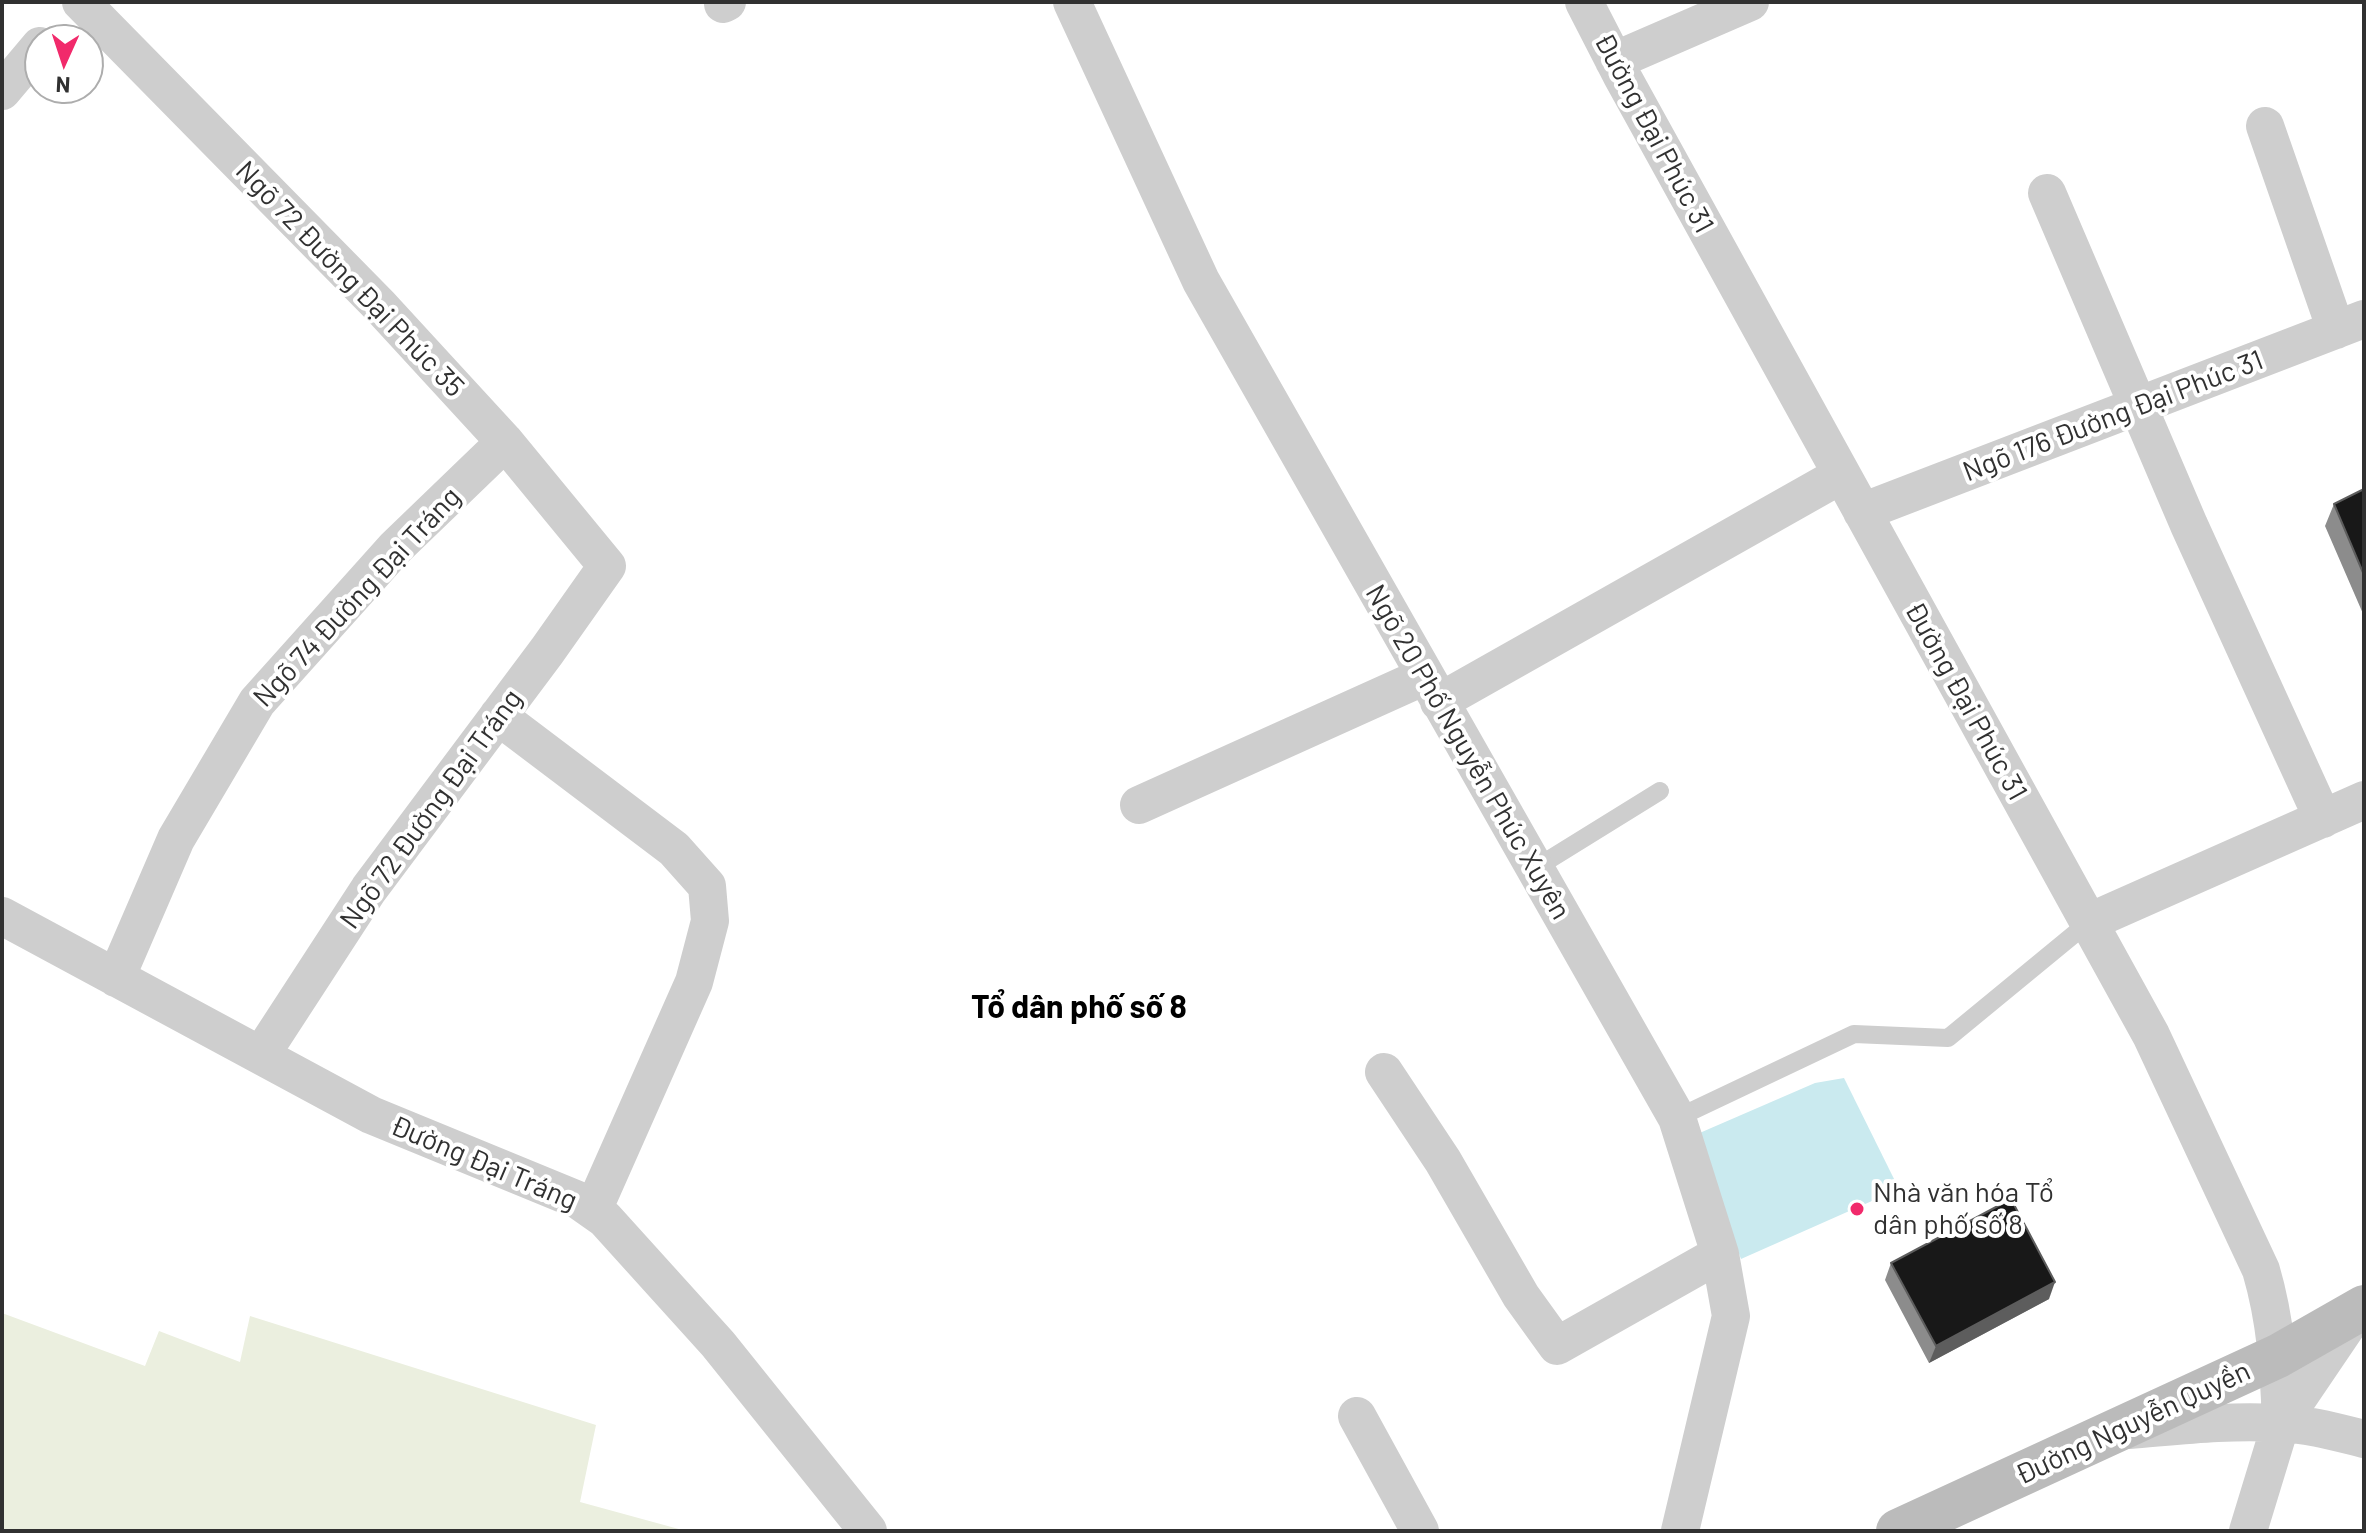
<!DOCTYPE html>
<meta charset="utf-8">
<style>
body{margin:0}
#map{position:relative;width:2366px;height:1533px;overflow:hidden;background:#fff;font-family:Barlow,sans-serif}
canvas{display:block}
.frame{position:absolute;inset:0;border:4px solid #313131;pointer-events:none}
.north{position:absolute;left:24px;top:24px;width:80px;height:80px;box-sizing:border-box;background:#fff;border:2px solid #adadad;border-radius:50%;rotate:183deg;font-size:22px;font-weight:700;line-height:32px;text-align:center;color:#313131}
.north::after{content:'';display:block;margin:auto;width:28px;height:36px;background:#f12a6b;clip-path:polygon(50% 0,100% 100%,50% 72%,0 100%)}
</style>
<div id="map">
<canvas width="2366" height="1533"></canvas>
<div class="frame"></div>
<div class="north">N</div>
</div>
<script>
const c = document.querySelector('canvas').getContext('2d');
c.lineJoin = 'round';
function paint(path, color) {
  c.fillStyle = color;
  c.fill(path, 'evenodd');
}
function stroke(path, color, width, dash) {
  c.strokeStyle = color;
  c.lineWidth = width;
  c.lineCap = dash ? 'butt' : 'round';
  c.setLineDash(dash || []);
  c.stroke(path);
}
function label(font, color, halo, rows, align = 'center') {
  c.font = font + ' Barlow,sans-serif';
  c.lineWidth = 8;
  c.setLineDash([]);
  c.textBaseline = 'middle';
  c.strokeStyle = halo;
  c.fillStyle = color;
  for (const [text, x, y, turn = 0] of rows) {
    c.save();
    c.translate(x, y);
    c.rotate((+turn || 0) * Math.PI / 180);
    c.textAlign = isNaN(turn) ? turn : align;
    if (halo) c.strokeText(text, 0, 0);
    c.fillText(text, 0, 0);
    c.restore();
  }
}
const green = new Path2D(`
 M2,1313L145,1366L159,1331L240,1362L250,1316L596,1425L580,1502L686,1531H2Z`);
const water = new Path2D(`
 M1844,1078L1899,1189L1741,1259L1695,1135L1815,1083Z`);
const lane = new Path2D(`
 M1534,869L1660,791
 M1677,1118L1854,1034L1948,1038L2089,922`);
const street = new Path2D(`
 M81,2L380,306L505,442L607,566L547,651L369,889L261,1055
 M1072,2L1201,281L1677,1118L1720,1254L1731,1316L1680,1531
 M1584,2L1622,76L2151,1035L2261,1270C2276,1321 2279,1370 2281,1423
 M723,4L727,2
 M1614,61L1750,2
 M2,91L40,46
 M2265,126L2336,330
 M2047,193L2189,525L2323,819
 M1862,512L2364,319
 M1439,702L1841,475
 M498,716L674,849L707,886L710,921L694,982L593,1210
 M1139,805L1425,676
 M2,916L371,1115L578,1200L605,1219L718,1344L868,1531
 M2089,922L2364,800
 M116,978L176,839L257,702L395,548L505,442
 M1384,1072L1443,1161L1521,1296L1557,1346L1720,1254
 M1357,1416L1420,1531
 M2129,1430C2179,1426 2228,1420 2278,1423C2307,1424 2336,1432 2364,1439
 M2248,1531L2281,1423L2357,1311`);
const secondary = new Path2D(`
 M1898,1531L2278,1356L2364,1307`);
const wall = new Path2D(`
 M2364,489V616L2325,526L2334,504Z
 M1891,1263L2049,1299L1929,1363L1885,1280Z`);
const shadedWall = new Path2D(`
 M2055,1282L2049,1299L1929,1363L1936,1346Z`);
const building = new Path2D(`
 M2364,489V575L2334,504Z
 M2011,1199L2055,1282L1936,1346L1891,1263Z`);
const markers = [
 [1857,1209,8,"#f12a6b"]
];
const streetNames = [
 ["Đường Đại Phúc 31",1654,133,62],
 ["Ngõ 72 Đường Đại Phúc 35",350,279,46],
 ["Ngõ 176 Đường Đại Phúc 31",2113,416,-21],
 ["Ngõ 74 Đường Đại Tráng",357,597,-47],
 ["Đường Đại Phúc 31",1966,701,61],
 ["Ngõ 20 Phố Nguyễn Phúc Xuyên",1468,752,60],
 ["Ngõ 72 Đường Đại Tráng",431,809,-54],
 ["Đường Đại Tráng",484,1163,23],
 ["Đường Nguyễn Quyền",2133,1423,-25]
];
const poiNames = [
 ["Nhà văn hóa Tổ",1873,1193],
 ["dân phố số 8",1873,1225]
];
const quarterNames = [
 ["Tổ dân phố số 8",1079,1007]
];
paint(green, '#ebefdf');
paint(water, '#caeaef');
stroke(lane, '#cecece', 18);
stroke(street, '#cecece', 38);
stroke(secondary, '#bbb', 44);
paint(wall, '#8c8c8c');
paint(shadedWall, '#5d5d5d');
paint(building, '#181818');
stroke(building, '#5d5d5d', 2);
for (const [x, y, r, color] of markers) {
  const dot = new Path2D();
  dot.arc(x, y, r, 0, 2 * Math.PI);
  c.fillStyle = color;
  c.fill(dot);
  stroke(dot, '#fff', 3);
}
label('28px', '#313131', '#fff', streetNames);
label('28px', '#313131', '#fff', poiNames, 'left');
label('bold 32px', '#000', '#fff', quarterNames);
</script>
